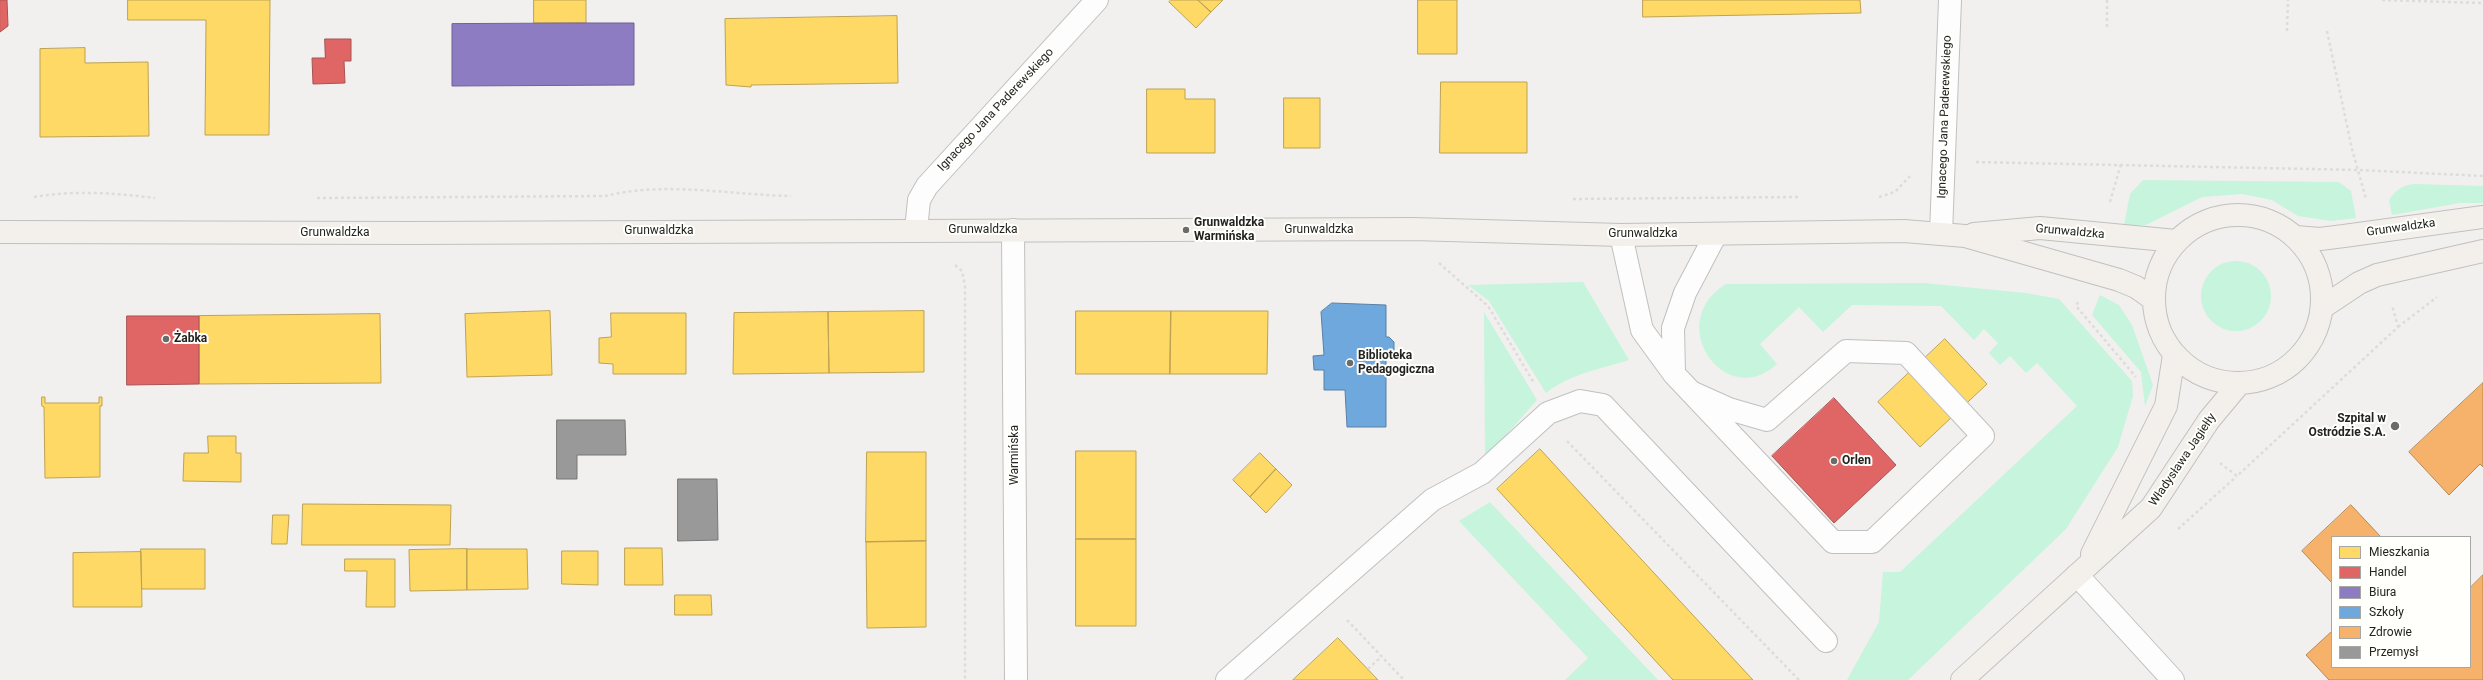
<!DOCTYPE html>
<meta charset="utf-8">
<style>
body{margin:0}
#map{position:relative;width:2483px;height:680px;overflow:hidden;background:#f1f0ef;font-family:Roboto,sans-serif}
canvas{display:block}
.legend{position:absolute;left:2331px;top:536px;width:140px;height:132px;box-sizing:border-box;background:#fffffc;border:1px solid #a7a7a5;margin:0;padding:5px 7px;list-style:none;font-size:12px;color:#232322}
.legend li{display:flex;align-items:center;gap:8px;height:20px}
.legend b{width:20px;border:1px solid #a7a7a5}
</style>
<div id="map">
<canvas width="2483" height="680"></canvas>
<ul class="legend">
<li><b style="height:11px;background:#ffd966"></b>Mieszkania</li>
<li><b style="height:11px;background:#e06666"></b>Handel</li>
<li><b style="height:11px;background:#8e7cc3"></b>Biura</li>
<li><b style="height:11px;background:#6fa8dc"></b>Szkoły</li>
<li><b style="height:11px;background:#f6b26b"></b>Zdrowie</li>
<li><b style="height:11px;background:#999"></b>Przemysł</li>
</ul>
</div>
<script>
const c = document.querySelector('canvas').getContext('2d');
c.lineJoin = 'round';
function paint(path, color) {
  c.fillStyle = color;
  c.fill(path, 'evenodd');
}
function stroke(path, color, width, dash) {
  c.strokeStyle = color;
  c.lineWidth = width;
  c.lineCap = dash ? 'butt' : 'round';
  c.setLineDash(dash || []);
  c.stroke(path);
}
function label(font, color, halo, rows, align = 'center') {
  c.font = font + ' Roboto,sans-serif';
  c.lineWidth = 4;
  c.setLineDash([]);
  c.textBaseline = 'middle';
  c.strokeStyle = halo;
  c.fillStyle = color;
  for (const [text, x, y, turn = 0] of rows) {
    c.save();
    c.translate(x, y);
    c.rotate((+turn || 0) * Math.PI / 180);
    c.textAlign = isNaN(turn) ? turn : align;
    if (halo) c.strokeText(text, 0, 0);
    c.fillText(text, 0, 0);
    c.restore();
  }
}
const green = new Path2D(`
 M2143,180L2339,182L2351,191L2356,218L2331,221L2298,216L2272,200L2242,194L2202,197L2146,225H2124L2130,194Z
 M2414,184L2483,186V203H2460L2392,215L2389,200C2396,189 2402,186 2414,184Z
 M2201 296a35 35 0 1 1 70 0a35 35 0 1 1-70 0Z
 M1583,282L1629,360C1600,369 1570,374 1546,393L1489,301L1468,285Z
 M1924,283L2026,293L2059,299L2132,381L2133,396L2118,447L2066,529L1908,680H1847L1879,622L1883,572H1900L2077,406L2037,363L2026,373L2010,356L2000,365L1989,353L1998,343L1984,329L1974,340L1941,306L1852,305L1823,332L1799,307L1760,344L1777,364C1725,412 1663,322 1726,284Z
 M2100,295L2119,305L2132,325L2153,385L2145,406L2141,372L2092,315Z
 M1484,312L1537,400L1485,459Z
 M1490,502L1658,680H1565L1588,658L1459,521Z`);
const homes = new Path2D(`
 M128,0H270L269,135H205L206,20H128Z
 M534,0H586V23H534Z
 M1171,0H1198L1211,12L1196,28L1169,2Z
 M1198,0H1223L1211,12Z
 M1418,0H1457V54H1418Z
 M1643,0H1860L1861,13L1643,17Z
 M897,16L898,83L751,85V87L726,85L725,19Z
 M85,48V63L148,62L149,136L40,137V49Z
 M1441,82H1527V153H1440Z
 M1147,89H1185V99H1215V153H1147Z
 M1284,98H1320V148H1284Z
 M550,311L552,375L467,377L465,314Z
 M924,311V372L829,373L828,312Z
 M1076,311H1171L1170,374H1076Z
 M1171,311H1268L1267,374H1170Z
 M828,312L829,373L733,374L734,313Z
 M611,313H686V374H613V364L599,363V338L611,337Z
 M380,314L381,383L199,384V316Z
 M1945,339L1987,384L1920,447L1878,402Z
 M42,397H45V403H99V397H102V406H100V477L45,478L44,407L42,406Z
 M208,436H236V453H241V482L183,481L184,453H208Z
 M1540,449L1617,533L1753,680H1673L1497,489Z
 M1076,451H1136V539H1076Z
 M867,452H926V541L866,542Z
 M1260,453L1276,469L1250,497L1233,480Z
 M1276,469L1292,485L1266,513L1250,497Z
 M303,504L451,505L450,545H302Z
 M273,515H289L287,544H272Z
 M1076,539H1136V626H1076Z
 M926,541V627L867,628L866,542Z
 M625,548H662L663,585H625Z
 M141,549H205V589H142Z
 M467,549H527L528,589L467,590Z
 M467,549V590L410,591L409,550Z
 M562,551H598V585L562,584Z
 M141,552L142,607H73V553Z
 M345,559H395V607H366L367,571H345Z
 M675,595H711L712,615H675Z
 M1338,638L1378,680H1293Z`);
const shops = new Path2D(`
 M0,0H7L8,26L0,32Z
 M325,39H351V61H344L345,83L313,84L312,58H325Z
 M127,316H199V384L127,385Z
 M1834,398L1896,465L1834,523L1772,456Z`);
const offices = new Path2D(`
 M586,23H634V85L452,86V24Z`);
const schools = new Path2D(`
 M1332,303L1386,305V337H1389L1394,342V352L1386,356V427H1347L1345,390H1324V370H1314L1313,356L1324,355L1321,312Z`);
const health = new Path2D(`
 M2483,383V467L2480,464L2449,495L2409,452Z
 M2351,505L2381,537H2332V583L2302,551Z
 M2483,575V680H2329L2306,655L2332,631V667H2470V588Z`);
const industry = new Path2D(`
 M557,420H625L626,455H577V479H557Z
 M678,479H717L718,540L678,541Z`);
const path = new Path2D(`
 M2107,0V28
 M2382,0L2483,3
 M2287,31L2288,0
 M2327,31L2352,149L2366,199
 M1976,162L2359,170L2483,176
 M34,197C75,190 114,193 155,198
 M1879,197L1895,192L1910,176
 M317,198L606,196C662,181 733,195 791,196
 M1573,199L1798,197
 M2110,202L2121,164
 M1439,263L1488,306L1534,383
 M955,265L962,271L965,286V680
 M2078,302L2076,306L2136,377
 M2398,327L2437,297
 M1567,441L1799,680
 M2220,463L2237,476L2398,327L2392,305
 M2178,529L2237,476
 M1347,620L1404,680
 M1368,669L1382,656`);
const lane = new Path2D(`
 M1621,235L1642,330L1674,374L1691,392L1833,542H1872L1983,436L1906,353L1846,351L1767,420L1729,409L1691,392
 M1674,374L1673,328L1685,293L1716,234
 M2077,575L2173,680`);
const street = new Path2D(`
 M916,230L919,200L927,186L1097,0
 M1013,230L1016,680
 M1941,233L1950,0
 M1227,680L1432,500L1482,473L1548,413L1580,401L1603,405L1826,641`);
const secondary = new Path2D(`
 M2154 299a84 84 0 1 1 168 0a84 84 0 1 1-168 0Z
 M0,232L410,233L1413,229L1621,235L1904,231L1965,236L2119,280L2136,287L2153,299
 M1974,234L2040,228L2176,241
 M2296,237L2320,239L2344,236L2483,217
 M2323,307L2359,283L2377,275L2483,251
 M2092,554L2166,406L2174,355
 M1962,680L2151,508L2209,420L2239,384`);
const markers = [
 [1186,230,4,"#6b6b6a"],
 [166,339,4,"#6b6b6a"],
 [1350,363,4,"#6b6b6a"],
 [2395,426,5,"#6b6b6a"],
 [1834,461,4,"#6b6b6a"]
];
const streetNames = [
 ["Ignacego Jana Paderewskiego",996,110,-47],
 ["Ignacego Jana Paderewskiego",1945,117,-88],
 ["Grunwaldzka",2401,228,-8],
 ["Grunwaldzka",983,230],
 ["Grunwaldzka",1319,230],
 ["Grunwaldzka",659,231],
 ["Grunwaldzka",2070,232,5],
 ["Grunwaldzka",335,233],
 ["Grunwaldzka",1643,234],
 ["Warmińska",1015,455,-90],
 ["Władysława Jagiełły",2183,460,-56]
];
const poiNames = [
 ["Grunwaldzka",1194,223],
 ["Warmińska",1194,237],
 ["Żabka",174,339],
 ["Biblioteka",1358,356],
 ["Pedagogiczna",1358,370],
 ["Szpital w",2386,419,"right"],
 ["Ostródzie S.A.",2386,433,"right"],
 ["Orlen",1842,461]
];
paint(green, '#c6f4dd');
paint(homes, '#ffd966');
stroke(homes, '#bda252', 1);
paint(shops, '#e06666');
stroke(shops, '#a75252', 1);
paint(offices, '#8e7cc3');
stroke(offices, '#6e6193', 1);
paint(schools, '#6fa8dc');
stroke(schools, '#5880a4', 1);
paint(health, '#f6b26b');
stroke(health, '#b78755', 1);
paint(industry, '#999');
stroke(industry, '#767675', 1);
stroke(lane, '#c1c0bf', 24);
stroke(street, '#c1c0bf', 24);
stroke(secondary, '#c1c0bf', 24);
stroke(path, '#dddcdb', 2.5, [3, 3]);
stroke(lane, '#fdfdfd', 22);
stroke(street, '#fdfdfd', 22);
stroke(secondary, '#f3f0ec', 22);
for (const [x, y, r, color] of markers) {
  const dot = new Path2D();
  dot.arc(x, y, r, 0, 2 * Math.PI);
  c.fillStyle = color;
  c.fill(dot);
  stroke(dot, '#fffffc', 1.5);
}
label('12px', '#232322', '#fffffc', streetNames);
label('bold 12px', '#232322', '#fffffc', poiNames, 'left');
</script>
